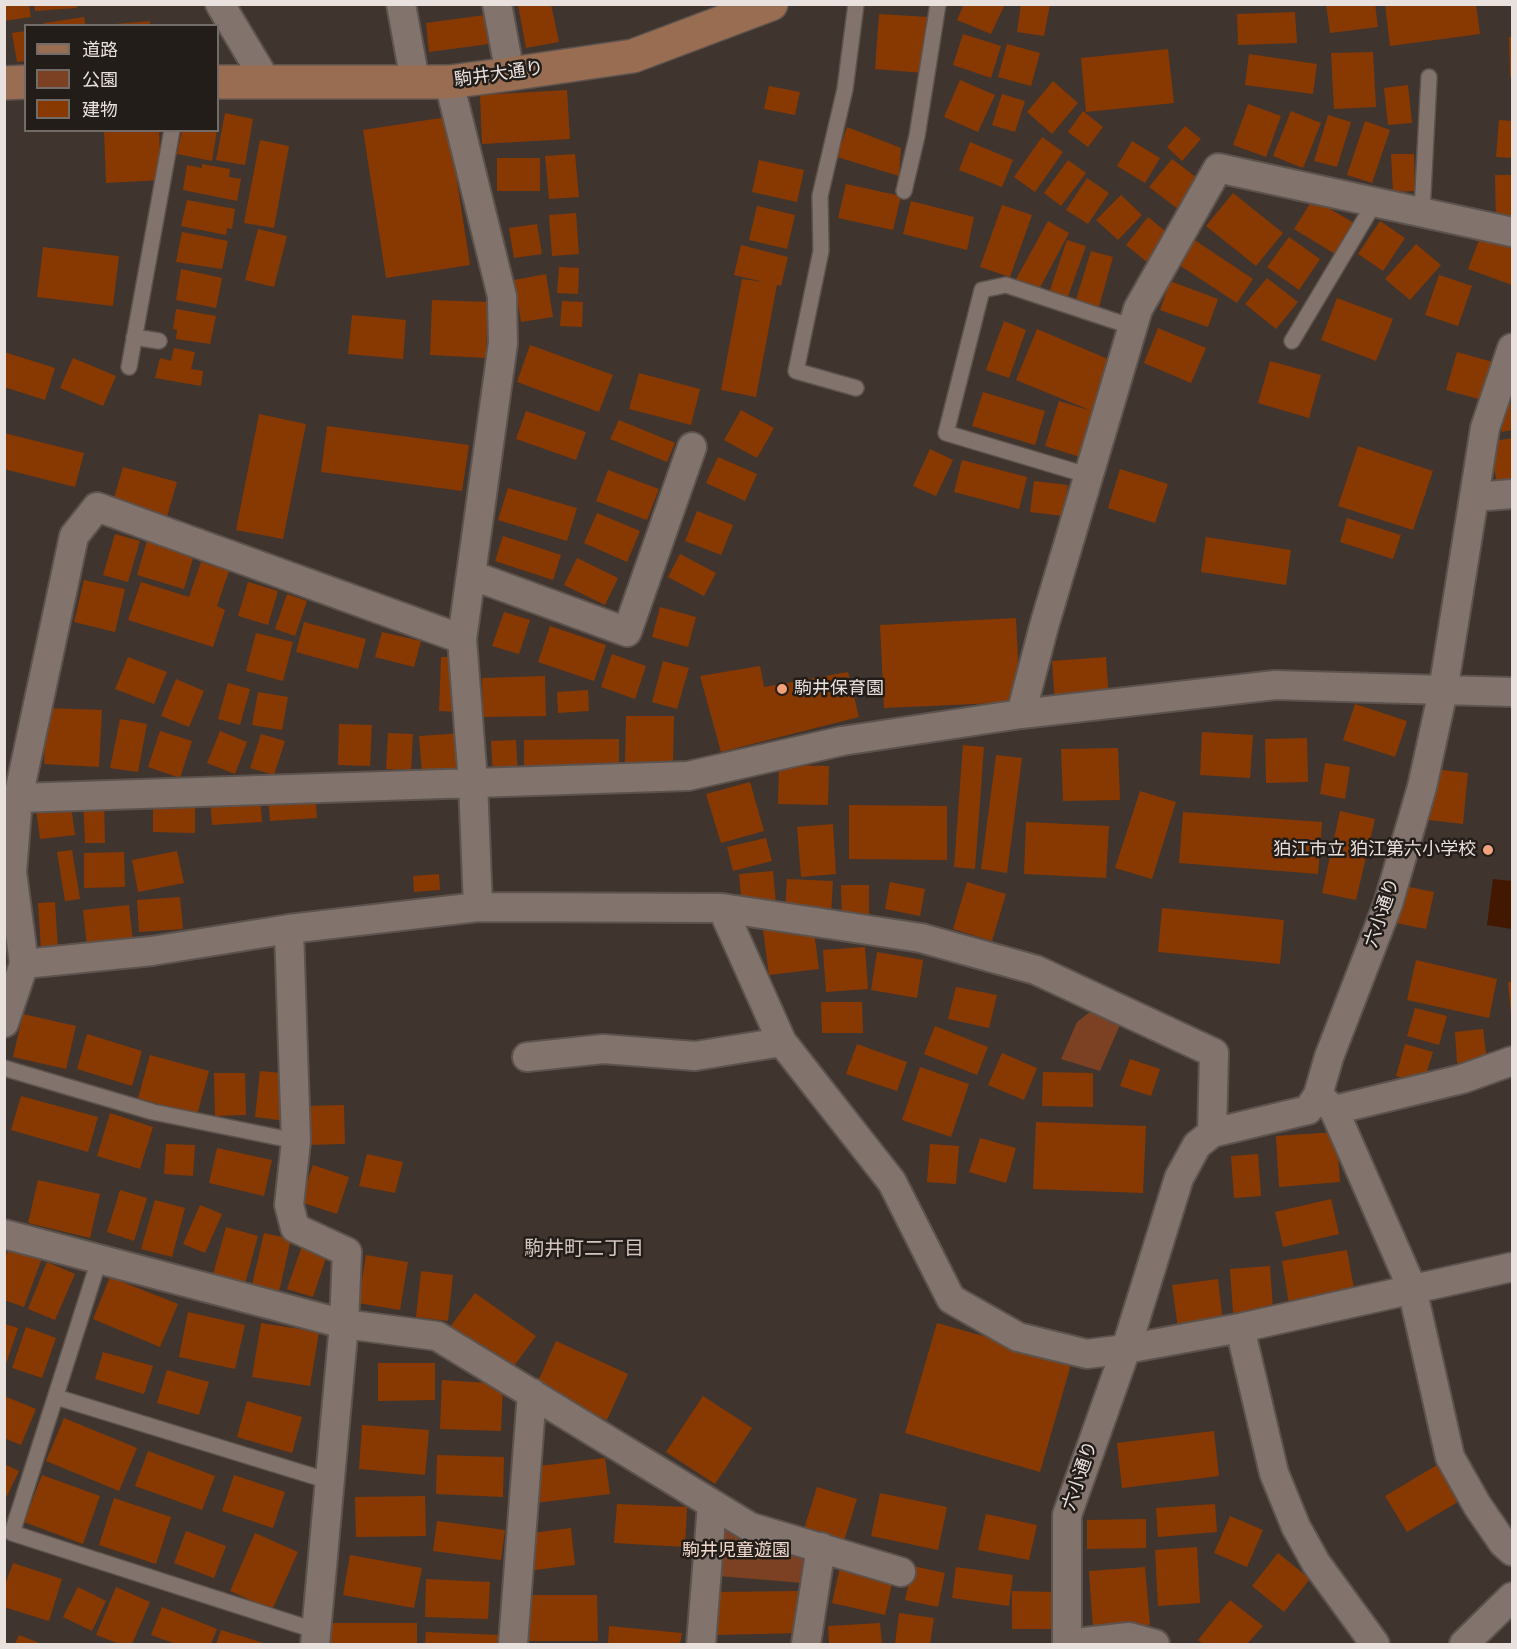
<!DOCTYPE html>
<meta charset="utf-8">
<style>
body{margin:0}
#map{position:relative;width:1517px;height:1649px;overflow:hidden;background:#40342e;font-family:Poppins,"Noto Sans JP",sans-serif}
canvas{display:block}
.frame{position:absolute;inset:0;border:6px solid #e9e1dd;pointer-events:none}
.legend{position:absolute;left:24px;top:24px;width:195px;height:108px;box-sizing:border-box;background:#231d1a;border:2px solid #726b68;margin:0;padding:8px 10px;list-style:none;font-size:18px;color:#e9e1dd}
.legend li{display:flex;align-items:center;gap:12px;height:30px}
.legend b{width:30px;border:2px solid #726b68}
</style>
<div id="map">
<canvas width="1517" height="1649"></canvas>
<div class="frame"></div>
<ul class="legend">
<li><b style="height:8px;background:#986d52"></b>道路</li>
<li><b style="height:16px;background:#7c4122"></b>公園</li>
<li><b style="height:16px;background:#883902"></b>建物</li>
</ul>
</div>
<script>
const c = document.querySelector('canvas').getContext('2d');
c.lineJoin = 'round';
function paint(path, color) {
  c.fillStyle = color;
  c.fill(path, 'evenodd');
}
function stroke(path, color, width, dash) {
  c.strokeStyle = color;
  c.lineWidth = width;
  c.lineCap = dash ? 'butt' : 'round';
  c.setLineDash(dash || []);
  c.stroke(path);
}
function label(font, color, halo, rows, align = 'center') {
  c.font = font + ' Poppins,"Noto Sans JP",sans-serif';
  c.lineWidth = 5;
  c.setLineDash([]);
  c.textBaseline = 'middle';
  c.strokeStyle = halo;
  c.fillStyle = color;
  for (const [text, x, y, turn = 0] of rows) {
    c.save();
    c.translate(x, y);
    c.rotate((+turn || 0) * Math.PI / 180);
    c.textAlign = isNaN(turn) ? turn : align;
    if (halo) c.strokeText(text, 0, 0);
    c.fillText(text, 0, 0);
    c.restore();
  }
}
const green = new Path2D(`
 M1099,1005L1123,1018L1100,1071L1061,1059L1077,1022Z
 M712,1505L821,1547L815,1584L706,1575Z`);
const water = new Path2D(`
 M1493,879L1512,881V929L1487,925Z`);
const building = new Path2D(`
 M4,4H29L31,17L4,21Z
 M34,4H76L77,8L35,11Z
 M551,4L559,42L526,48L518,5Z
 M964,4L1004,6L991,34L957,20Z
 M1021,4H1050L1044,36L1017,32Z
 M1326,4H1375L1378,27L1330,33Z
 M1385,4H1476L1480,34L1390,46Z
 M1295,12L1297,43L1238,45L1237,14Z
 M879,14L928,17L924,73L875,69Z
 M485,15L489,44L429,52L426,23Z
 M84,17L86,26H44V23Z
 M150,21V26H115V24Z
 M26,31V61L17,62L12,33Z
 M963,34L1001,46L991,78L953,65Z
 M1509,37H1512V77H1510Z
 M1007,44L1040,53L1031,86L998,77Z
 M1168,49L1174,103L1086,112L1081,58Z
 M1373,52L1376,107L1334,109L1331,53Z
 M1249,54L1317,64L1313,94L1245,85Z
 M960,80L995,95L978,132L944,117Z
 M1053,81L1078,103L1052,134L1027,112Z
 M1408,85L1412,123L1388,125L1384,88Z
 M769,86L800,92L795,115L764,109Z
 M567,90L570,139L482,144L480,95Z
 M1002,94L1025,101L1015,132L992,125Z
 M1248,104L1281,116L1266,157L1233,145Z
 M1083,111L1103,127L1088,147L1068,132Z
 M1291,111L1321,123L1303,168L1273,156Z
 M225,113L253,119L245,165L216,160Z
 M1328,115L1351,122L1337,167L1314,161Z
 M447,117L470,265L386,278L363,130Z
 M1499,120L1512,121V158L1496,157Z
 M1365,121L1390,130L1372,183L1347,175Z
 M1185,126L1201,139L1182,161L1167,147Z
 M847,127L901,148L899,176L837,157Z
 M104,130H159L161,180L106,183Z
 M182,130H217L212,161L177,154Z
 M1042,137L1063,152L1035,192L1014,177Z
 M260,140L289,146L274,228L244,223Z
 M1132,141L1160,158L1145,183L1117,166Z
 M970,142L1013,160L1002,187L959,170Z
 M575,154L579,197L549,199L545,156Z
 M1391,154H1414L1415,191L1393,192Z
 M497,158H540V191H497Z
 M1172,159L1200,180L1178,209L1149,187Z
 M759,160L804,170L797,202L752,192Z
 M1068,160L1086,173L1061,206L1044,193Z
 M202,164L230,169L229,177L241,179L237,201L183,190L187,165L202,168Z
 M1495,175H1512V223H1496Z
 M1087,178L1109,193L1088,224L1066,210Z
 M846,184L901,196L893,230L838,218Z
 M1233,193L1283,233L1256,266L1206,226Z
 M1121,195L1142,215L1118,240L1096,220Z
 M1313,199L1354,223L1335,254L1294,229Z
 M187,200L235,209L232,229L227,228L226,235L181,226Z
 M911,201L974,217L967,250L903,234Z
 M1002,205L1032,215L1010,277L980,267Z
 M757,206L795,215L787,249L749,240Z
 M576,213L579,254L552,256L549,215Z
 M1148,217L1170,235L1147,262L1126,245Z
 M1048,221L1069,233L1037,293L1015,281Z
 M1380,221L1405,238L1383,271L1358,254Z
 M537,224L542,254L514,258L509,228Z
 M258,229L287,236L274,287L245,280Z
 M182,232L228,241L222,269L176,262Z
 M1481,235L1512,246V285L1468,269Z
 M1190,237L1253,279L1237,303L1173,261Z
 M1289,237L1320,259L1299,290L1267,267Z
 M1067,240L1086,246L1066,302L1048,296Z
 M1416,244L1441,265L1410,300L1385,279Z
 M741,245L788,257L781,286L777,285L756,397L721,390L742,279L764,282L734,275Z
 M43,247L119,256L113,306L37,297Z
 M1091,251L1113,257L1098,310L1075,303Z
 M559,267L579,268L578,294L557,293Z
 M181,269L222,278L216,308L176,300Z
 M546,274L553,317L521,322L514,280Z
 M1439,275L1472,286L1458,326L1425,315Z
 M1267,278L1298,302L1276,329L1245,304Z
 M1170,281L1218,299L1208,327L1160,310Z
 M1337,298L1393,319L1376,361L1321,340Z
 M432,300L488,302L486,358L430,355Z
 M562,301L583,302L582,327L560,326Z
 M176,309L216,316L210,344L176,339L177,330L173,329Z
 M352,315L406,320L403,359L348,354Z
 M1004,321L1026,330L1009,378L986,370Z
 M1158,328L1206,348L1191,383L1144,363Z
 M1037,329L1115,362L1080,457L1045,446L1059,401L1092,411L1016,380Z
 M530,345L613,375L599,412L517,382Z
 M174,348L195,352L191,369L203,371L201,386L155,378L160,358L171,361Z
 M4,352L55,368L45,400L4,387Z
 M1457,352L1500,364L1489,402L1446,390Z
 M73,358L116,376L103,406L60,388Z
 M1270,361L1321,375L1309,418L1258,403Z
 M639,373L700,389L691,425L629,409Z
 M983,392L1045,411L1035,445L972,426Z
 M1512,403V430L1502,432L1496,406Z
 M741,410L774,428L757,458L724,440Z
 M526,411L586,432L576,460L516,439Z
 M259,414L306,424L283,539L236,530Z
 M619,420L675,443L667,462L610,439Z
 M327,426L469,445L462,491L321,472Z
 M4,433L84,453L75,487L4,469Z
 M1512,438V487L1498,489L1489,442Z
 M1358,446L1433,471L1413,530L1338,506Z
 M930,449L953,460L936,496L913,486Z
 M718,457L757,474L745,501L706,483Z
 M962,460L1027,477L1019,509L954,492Z
 M123,467L177,482L166,520L112,505Z
 M1120,469L1168,484L1155,523L1108,508Z
 M608,470L659,489L647,520L596,501Z
 M1034,481L1068,485L1063,516L1030,512Z
 M508,488L577,508L567,541L498,520Z
 M697,511L733,525L721,555L685,541Z
 M597,513L640,531L627,562L584,543Z
 M1347,518L1401,535L1393,559L1340,542Z
 M115,534L140,541L128,582L103,575Z
 M503,536L561,555L553,580L495,561Z
 M1206,537L1291,550L1286,585L1201,572Z
 M147,541L194,555L184,589L137,575Z
 M680,554L716,573L704,596L668,577Z
 M577,558L618,578L605,605L564,585Z
 M201,562L229,571L217,606L225,610L213,647L128,620L141,582L189,597Z
 M84,580L125,589L115,632L74,622Z
 M248,582L278,591L268,625L238,616Z
 M287,594L307,601L295,636L275,629Z
 M660,607L696,617L688,647L652,637Z
 M504,612L530,620L519,654L492,646Z
 M1016,618L1020,702L884,708L880,625Z
 M304,622L366,639L358,669L296,652Z
 M550,626L606,645L594,681L538,662Z
 M382,632L421,641L414,667L375,657Z
 M256,633L293,642L283,681L246,671Z
 M612,654L646,666L635,699L601,687Z
 M128,657L167,672L154,704L115,689Z
 M441,657H462L460,712L439,711Z
 M1106,657L1109,700L1055,704L1052,661Z
 M663,661L689,668L677,709L652,702Z
 M760,666L764,687L848,672L859,717L721,752L700,676Z
 M545,676L546,716L483,717L482,678Z
 M176,679L204,691L189,727L161,716Z
 M228,683L250,689L240,725L218,719Z
 M588,690L589,711L558,713L557,692Z
 M258,692L288,697L282,730L252,725Z
 M1355,704L1407,721L1395,757L1343,740Z
 M46,708L102,710L99,767L44,764Z
 M626,716H674L673,764H625Z
 M120,719L147,724L138,772L110,768Z
 M339,724L372,725L370,766L338,765Z
 M160,731L192,741L180,778L148,767Z
 M220,731L247,742L235,774L207,763Z
 M1202,732L1253,735L1250,778L1200,775Z
 M388,733L413,734L411,770L386,769Z
 M463,733L466,770L422,773L419,736Z
 M261,734L285,741L274,775L250,768Z
 M1307,738L1308,782L1266,783L1265,739Z
 M619,739V768L524,769V740Z
 M516,740L518,775L493,776L491,741Z
 M963,745L984,747L975,869L954,867Z
 M1118,748L1120,800L1063,801L1061,749Z
 M996,755L1022,758L1007,873L981,869Z
 M1325,763L1350,767L1345,799L1320,794Z
 M779,765L829,766L828,805L778,804Z
 M1434,769L1468,773L1463,824L1429,820Z
 M750,782L764,831L721,843L706,794Z
 M1140,791L1176,802L1152,879L1115,868Z
 M315,793L317,818L270,821L268,796Z
 M260,797L262,822L212,825L210,800Z
 M83,798H104L105,843H85Z
 M71,805L75,835L40,839L36,810Z
 M153,805L195,806V833L153,832Z
 M849,805L947,806V860L849,859Z
 M1340,811L1375,819L1356,900L1322,893Z
 M1183,812L1322,822L1318,874L1179,863Z
 M1026,822L1109,826L1106,878L1024,874Z
 M833,824L836,874L801,877L797,827Z
 M766,838L772,861L733,871L727,847Z
 M72,850L80,899L65,901L57,852Z
 M177,851L184,883L138,892L132,860Z
 M124,852L125,887L84,888V853Z
 M773,871L776,904L742,907L739,874Z
 M439,874L440,890L414,892L413,876Z
 M787,879L833,881L831,914L785,912Z
 M890,882L925,889L920,916L885,909Z
 M967,882L1006,894L992,941L953,929Z
 M841,885H869V920L842,921Z
 M1404,886L1434,892L1426,929L1396,923Z
 M180,897L183,929L139,932L137,900Z
 M55,902L58,949L41,950L38,903Z
 M129,905L133,942L87,947L83,910Z
 M1162,908L1284,920L1280,964L1158,952Z
 M813,924L819,969L769,975L763,930Z
 M865,947L868,989L826,992L823,950Z
 M877,952L923,960L917,998L871,990Z
 M1416,960L1497,979L1489,1018L1407,1000Z
 M1508,982H1512V1015H1511Z
 M956,987L997,995L989,1028L948,1019Z
 M821,1002H862L863,1033H822Z
 M1415,1008L1447,1016L1439,1045L1407,1036Z
 M23,1014L76,1026L66,1069L13,1057Z
 M935,1026L988,1047L977,1075L924,1054Z
 M1483,1029L1487,1061L1457,1063L1455,1032Z
 M87,1034L142,1051L132,1086L77,1069Z
 M857,1044L907,1062L897,1091L846,1074Z
 M1405,1044L1433,1052L1423,1084L1396,1076Z
 M1002,1053L1037,1068L1024,1100L988,1085Z
 M150,1055L209,1071L197,1115L138,1098Z
 M1130,1059L1160,1069L1151,1096L1120,1086Z
 M920,1067L969,1084L951,1137L902,1120Z
 M260,1071L292,1074L286,1121L255,1117Z
 M1043,1072L1093,1073V1107L1042,1106Z
 M214,1073H245L246,1115L215,1116Z
 M21,1096L98,1117L88,1152L11,1130Z
 M344,1105L345,1144L305,1145L304,1106Z
 M110,1113L153,1127L140,1169L97,1156Z
 M1036,1122L1146,1126L1143,1193L1033,1189Z
 M1336,1132L1340,1182L1279,1187L1276,1136Z
 M980,1138L1016,1148L1006,1183L969,1172Z
 M166,1144L195,1145L193,1176L164,1174Z
 M930,1144L959,1146L956,1184L927,1182Z
 M217,1148L272,1160L264,1196L209,1183Z
 M367,1154L403,1162L395,1193L359,1186Z
 M1258,1154L1261,1196L1234,1198L1231,1156Z
 M313,1165L349,1177L337,1214L300,1202Z
 M38,1180L100,1194L90,1238L28,1223Z
 M120,1190L147,1198L134,1241L107,1232Z
 M1331,1199L1339,1234L1283,1247L1275,1212Z
 M155,1200L185,1208L172,1257L141,1249Z
 M200,1205L222,1214L205,1253L183,1244Z
 M226,1227L258,1236L243,1291L211,1282Z
 M264,1233L291,1239L279,1292L252,1285Z
 M304,1240L329,1249L313,1297L287,1289Z
 M10,1246L42,1258L24,1307L4,1300V1261Z
 M1347,1250L1355,1294L1289,1304L1282,1261Z
 M366,1255L408,1262L400,1310L358,1303Z
 M47,1262L75,1274L55,1320L28,1309Z
 M1270,1266L1273,1310L1233,1313L1230,1269Z
 M421,1271L453,1275L448,1321L416,1317Z
 M110,1277L178,1304L160,1347L93,1319Z
 M1218,1279L1223,1322L1178,1328L1172,1285Z
 M475,1293L536,1336L511,1370L450,1327Z
 M188,1312L245,1325L235,1369L179,1357Z
 M261,1323L319,1332L310,1386L252,1377Z
 M937,1323L1072,1361L1040,1472L905,1433Z
 M5,1324L18,1328L5,1367Z
 M26,1327L56,1338L42,1378L12,1368Z
 M556,1341L628,1374L607,1420L535,1388Z
 M103,1352L153,1366L144,1394L95,1379Z
 M378,1363H435V1400L378,1401Z
 M167,1370L209,1382L199,1415L157,1403Z
 M442,1380L503,1384L501,1431L440,1429Z
 M4,1396L36,1409L21,1445L4,1438Z
 M703,1396L752,1428L715,1484L666,1452Z
 M247,1401L302,1417L292,1453L237,1437Z
 M64,1418L137,1448L119,1491L46,1461Z
 M362,1425L429,1430L425,1475L359,1469Z
 M1214,1431L1219,1476L1122,1488L1117,1443Z
 M148,1451L215,1476L202,1510L135,1486Z
 M437,1455L504,1457L503,1497L436,1494Z
 M605,1458L610,1494L535,1503L531,1467Z
 M4,1464L19,1471L4,1502Z
 M1437,1465L1458,1502L1407,1532L1385,1496Z
 M42,1475L100,1496L83,1544L24,1522Z
 M234,1475L285,1492L273,1528L222,1511Z
 M817,1487L857,1499L843,1544L803,1532Z
 M880,1493L947,1507L938,1550L871,1536Z
 M425,1496L426,1536L356,1537L355,1497Z
 M114,1498L171,1517L156,1564L99,1545Z
 M617,1504L687,1507L685,1547L614,1543Z
 M1215,1504L1217,1532L1158,1537L1156,1508Z
 M986,1514L1037,1525L1029,1560L978,1550Z
 M1230,1516L1263,1530L1247,1567L1214,1553Z
 M1146,1519V1548L1087,1549V1520Z
 M437,1521L505,1530L501,1560L433,1551Z
 M571,1528L575,1565L535,1570L531,1533Z
 M186,1531L226,1546L214,1578L174,1563Z
 M255,1533L298,1552L272,1610L230,1591Z
 M1197,1547L1200,1603L1158,1606L1155,1550Z
 M1278,1553L1310,1579L1284,1612L1252,1586Z
 M350,1555L422,1568L414,1608L343,1595Z
 M13,1563L62,1579L49,1621L4,1607V1588Z
 M913,1566L945,1573L938,1607L905,1600Z
 M840,1567L893,1579L885,1615L832,1603Z
 M956,1567L1013,1575L1009,1606L952,1598Z
 M1145,1567L1150,1625L1093,1629L1089,1571Z
 M426,1579L490,1582L488,1619L425,1617Z
 M78,1587L106,1601L92,1631L63,1617Z
 M116,1587L150,1602L132,1644H120L96,1635Z
 M802,1591L803,1633L717,1635L716,1592Z
 M1012,1591L1052,1592V1629H1012Z
 M528,1595H597L598,1641H528Z
 M1230,1600L1263,1626L1247,1644H1203L1198,1640Z
 M162,1607L217,1629L211,1644H176L151,1635Z
 M899,1613L934,1618L930,1644H895Z
 M331,1623H417V1644H331Z
 M880,1623L882,1644H829L828,1626Z
 M609,1626L682,1633L680,1644H608Z
 M221,1630L267,1644H216Z
 M426,1632L500,1635L499,1644H425Z
 M19,1635L42,1644H15Z`);
const lane = new Path2D(`
 M856,4L845,89L820,196L821,251L796,371L856,388
 M904,191L917,136L938,4
 M1422,212L1429,77
 M134,337L159,341
 M1292,341L1375,202
 M129,367L172,130
 M1090,476L946,433L982,290L1006,285L1133,327
 M4,1068L153,1112L296,1141
 M100,1257L12,1533L317,1631
 M56,1397L329,1481`);
const street = new Path2D(`
 M220,4L266,81
 M401,4L415,81
 M497,4L510,74
 M449,82L502,296L503,343L462,639L473,782L478,907
 M1475,497L1512,494
 M471,575L627,632L692,447
 M1021,714L1044,626L1138,309L1218,168L1512,232
 M18,798L688,776L842,741L1021,714L1275,685L1512,692
 M722,908L782,1042L892,1182L951,1299L1018,1337L1087,1354L1126,1349L1240,1328L1512,1267
 M289,929L296,1141L289,1205L295,1228L347,1252L344,1324L315,1644
 M24,964L152,951L289,929L478,907L722,908L921,938L1036,970L1214,1053L1212,1133
 M4,1023L24,964L12,872L18,798L74,536L97,507L462,639
 M527,1057L603,1049L695,1056L782,1042
 M1318,1095L1334,1110L1412,1288L1450,1457L1477,1505L1503,1543L1512,1551
 M1334,1110L1462,1079L1512,1061
 M4,1234L344,1324L437,1336L750,1527L901,1572
 M1240,1328L1274,1473L1296,1527L1316,1563L1375,1644
 M513,1644L532,1393
 M701,1644L712,1505
 M806,1644L821,1547
 M1067,1644V1515L1126,1349L1179,1178L1197,1145L1212,1133L1308,1110L1318,1095L1329,1057L1388,904L1422,787L1443,691L1485,428L1512,348
 M1067,1644L1129,1637L1155,1644
 M1464,1644L1512,1597`);
const secondary = new Path2D(`
 M218,82H449L510,74L633,56L771,4
 M4,83L26,82`);
const markers = [
 [782,689,6,"#f1a27b"],
 [1488,850,6,"#f1a27b"]
];
const streetNames = [
 ["駒井大通り",499,75,-8],
 ["六小通り",1383,913,-71],
 ["六小通り",1081,1476,-71]
];
const poiNames = [
 ["駒井保育園",794,689],
 ["狛江市立 狛江第六小学校",1476,850,"right"]
];
const parkNames = [
 ["駒井児童遊園",736,1551]
];
const neighbourhoodNames = [
 ["駒井町二丁目",584,1250]
];
paint(green, '#7c4122');
paint(water, '#421801');
paint(building, '#883902');
stroke(lane, '#5d534e', 18);
stroke(street, '#5d534e', 32);
stroke(secondary, '#5d534e', 36);
stroke(lane, '#82746d', 15);
stroke(street, '#82746d', 28);
stroke(secondary, '#986d52', 33);
for (const [x, y, r, color] of markers) {
  const dot = new Path2D();
  dot.arc(x, y, r, 0, 2 * Math.PI);
  c.fillStyle = color;
  c.fill(dot);
  stroke(dot, '#231d1a', 2);
}
label('18px', '#e9e1dd', '#231d1a', streetNames);
label('18px', '#e9e1dd', '#231d1a', poiNames, 'left');
label('18px', '#f1d9ce', '#231d1a', parkNames);
label('20px', '#d4c4bd', '#231d1a', neighbourhoodNames);
</script>
